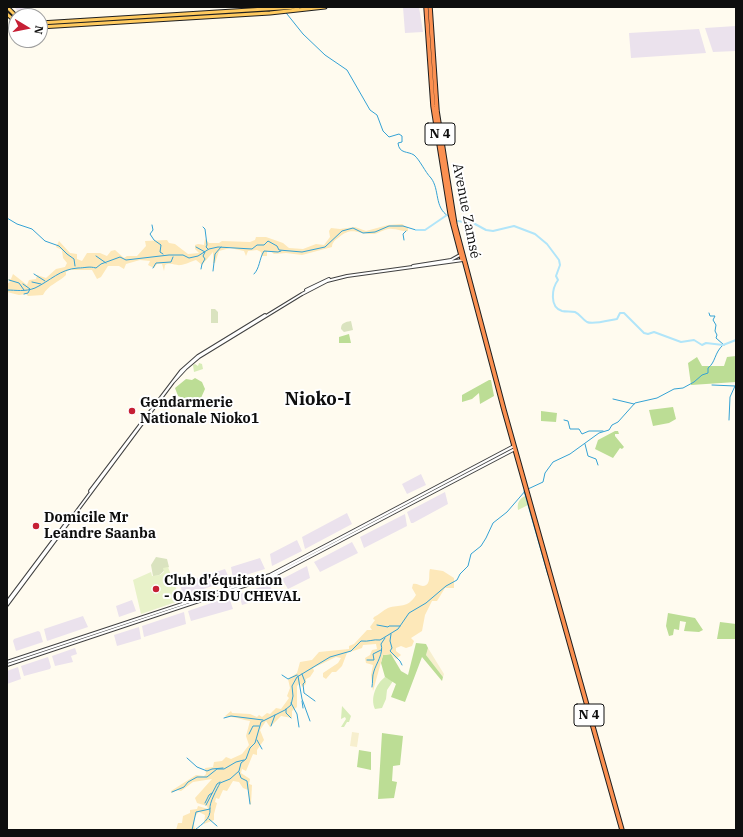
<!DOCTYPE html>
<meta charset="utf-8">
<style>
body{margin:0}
#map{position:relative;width:743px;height:837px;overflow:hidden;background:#fffbef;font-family:"IBM Plex Serif",serif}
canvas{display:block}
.frame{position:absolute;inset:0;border:8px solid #0e0e0e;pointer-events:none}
.north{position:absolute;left:8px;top:8px;width:40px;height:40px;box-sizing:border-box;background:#fff;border:1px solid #9f9f9f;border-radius:50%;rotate:100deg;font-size:11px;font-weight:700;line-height:16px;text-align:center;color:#0e0e0e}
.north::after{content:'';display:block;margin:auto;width:14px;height:18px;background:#c61f35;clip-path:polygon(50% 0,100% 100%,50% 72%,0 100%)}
</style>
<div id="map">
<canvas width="743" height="837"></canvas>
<div class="frame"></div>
<div class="north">N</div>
</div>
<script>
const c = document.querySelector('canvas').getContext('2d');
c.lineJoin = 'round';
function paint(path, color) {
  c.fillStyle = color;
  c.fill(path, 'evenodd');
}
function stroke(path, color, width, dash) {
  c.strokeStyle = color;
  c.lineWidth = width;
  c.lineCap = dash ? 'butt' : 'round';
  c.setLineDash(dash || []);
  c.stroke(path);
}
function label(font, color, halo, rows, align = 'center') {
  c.font = font + ' "IBM Plex Serif",serif';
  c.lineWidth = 4;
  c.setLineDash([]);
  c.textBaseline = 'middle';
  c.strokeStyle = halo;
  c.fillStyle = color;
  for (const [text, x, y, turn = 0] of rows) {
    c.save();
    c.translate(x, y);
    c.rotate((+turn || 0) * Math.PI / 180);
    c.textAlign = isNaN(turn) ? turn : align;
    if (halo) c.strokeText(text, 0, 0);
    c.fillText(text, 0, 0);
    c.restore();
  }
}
const industrial = new Path2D(`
 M14,7H30L31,16H23Z
 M403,7H419L423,32L405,33Z
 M736,26V51L713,52L705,28Z
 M699,29L706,53L631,58L629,33Z
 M421,474L426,485L407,494L402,484Z
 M445,492L448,504L413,523H411L407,512Z
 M347,513L352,524L305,549L302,537Z
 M405,514L407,526L364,548L360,537Z
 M297,540L302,551L272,566L270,554Z
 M352,542L358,553L320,572L314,562Z
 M260,558L265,569L233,579L231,567Z
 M307,566L310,578L288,589L282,579Z
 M225,569L230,580L183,596L180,584Z
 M270,584L273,595L242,605L239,594Z
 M229,597L233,609L191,621L188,611Z
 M132,600L136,611L119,617L116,606Z
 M184,612L186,624L144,637L142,626Z
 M83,616L88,627L47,641L44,629Z
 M139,627L141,639L117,646L114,635Z
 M38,631L40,632L43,642L16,651L13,641L14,639Z
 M75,648L77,654L71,656L73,662L55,666L52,656Z
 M48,657L51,667L50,669L24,676L21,666Z
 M18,667L21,679L7,684V671Z`);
const farmland = new Path2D(`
 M428,648L444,674L443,677L426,655Z
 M352,732L359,733L357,747L350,746Z`);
const green = new Path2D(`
 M199,363L202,364L203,369L194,372L193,365L195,364L198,366Z
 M525,496L528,505L518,510C517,503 519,499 525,496Z
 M385,677L393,681L387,690L386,699L382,708L375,709C370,698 376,684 385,677Z
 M342,706L351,716L349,722H347L344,727H341L346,719L345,717L341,719Z`);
const forest = new Path2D(`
 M349,334L351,343H339V337Z
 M736,356V382L691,385L688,363L697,357L702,366H724L727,357Z
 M195,378L202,382L205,389L201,398L191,401L178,396L175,388L186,379L192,380Z
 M489,380H491L494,396L480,404L479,393L472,399L462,402V395Z
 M673,407L676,419L669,423L653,426L649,410Z
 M541,411L557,413L556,422L541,421Z
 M615,431H618L619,434H615V436L624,447L622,449L620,448L613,458L595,449L598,440Z
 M668,613L695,618L703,630L699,632L684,631L686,622L680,621L679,630L674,629L673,635L669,636L666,626Z
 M720,622L736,624V639H717Z
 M416,643L426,644L428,648L426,655L443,677L442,681L422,657L405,702L391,697L396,684L385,677L381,663L383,655L391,654L401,671L408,675Z
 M382,733L403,736L400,765L393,766L392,781L397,782L394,798L378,799Z
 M359,750L371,752V770L357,767Z`);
const sand = new Path2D(`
 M402,224L408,228V231C402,232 398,229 392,229C385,228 381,233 374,234C357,235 353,225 338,238C334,241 332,243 332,247L302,255L286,253L274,254L270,251H267V256H262L261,252L257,250L248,251L246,256L244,251L230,248L219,251L215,263H213V252L202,265L196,260C192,261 184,265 181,265C175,266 172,262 165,265L164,271L162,264H157L154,268L148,265L150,261L140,260L126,264L124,269L119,266H108L101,277L97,279L92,270H69L66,272V275C59,282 48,285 43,295L28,296L26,294L19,295L7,292V284L10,282L8,279H11L13,274L27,285L29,280L36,279L37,275L46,278L56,269L65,267L67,263L63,258L62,250L56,247L59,241L70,253L77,254V259L82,261L87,253H100L107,256L111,251L115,250L124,258L127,256H137L146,246L145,241L167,240L169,243L175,244L188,254L199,253L195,249V245L198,244L204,245L205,239L209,243H219L222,241L250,242L255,240L256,237H266L283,243L289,248L303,249L316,244L324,245L330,237L329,231L331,228L340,229L355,227L366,231L388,225Z
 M430,569L443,571L454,578V588H445L437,601H432L425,615L422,631L411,638L414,641L412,646L406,648L401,646L396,648V651L401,655L396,659L391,654L383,655L373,691L371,675L373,665L366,663L365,658L370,655L372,650L377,649L376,644L363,645L362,648L347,653L342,666L336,672H332L326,679L323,677V673L338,663L341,658L336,657L313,668L314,671L310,677L306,679V684L302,687L300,683L297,686V707L292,711V718L281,716L270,727L266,721L260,730L264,740L257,750V755L253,754L246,771L242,769L241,773L250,779L249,784L252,785L251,804L250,805L248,790L243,788L239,782L233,781L227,791L223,790L219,799L216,798L215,802L217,803L214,814V820L204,824L205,815L199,812C194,815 192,825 196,830H176L178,823H182L183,816L190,813V810L197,809L198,806L208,809L207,806L197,803L195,798L212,779L193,782L181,791L177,790L171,793V791L196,775L204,776L206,774L205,768L213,767L214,762L222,761L226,757L231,759L242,754L249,745L246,736L250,721C242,720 234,716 226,717L225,716L231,711L232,713L250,714L257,717L259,715L262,717L267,713L270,714L276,708L281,709L289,698L287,696L290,688L288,679L297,673L300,662L312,660L319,652L349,649V646L354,644L367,630H372L370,627L375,620L373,619L374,617C379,615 383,610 388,608C400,604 407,609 416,595L412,588L413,584C417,583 419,586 423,586C432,585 428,574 430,569Z`);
const cemetery = new Path2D(`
 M211,309H215L218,312V323H211Z
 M351,321L353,330L344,332L341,329C341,323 345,322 351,321Z
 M156,557L167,559L169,567C163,569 162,577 153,576L151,565Z`);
const pitch = new Path2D(`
 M168,567L180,599L179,601L141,614L133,580L151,572L152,576L160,575L164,572L163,568Z`);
const stream = new Path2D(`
 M283,9L303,34L325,55L347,70L370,110L377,115L383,131L389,137L399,134L402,136V142L398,143C399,154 408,151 414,155C420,160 425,172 431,178C440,190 434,207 448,216
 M7,218L17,224L32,229L45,241L59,246L67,254L74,259L75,266
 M152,225L153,230L150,234L154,240L161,245L160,252L163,254
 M203,227L205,229L207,245L206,247L208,249
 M404,240L403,234L406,231
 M196,247L205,252L203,256L205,259L202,264L201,269
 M96,256L106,263
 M153,268L156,263L171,262L173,257
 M213,271L215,254L221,247
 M34,274L45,281
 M254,274C260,268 259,259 264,251L278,252L281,251
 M9,280L19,283L24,290
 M32,282L41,284
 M23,284L30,289L28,293L24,294
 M7,290C16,290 25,292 35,288C50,281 60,269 78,268C85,268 89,266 96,268L101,264L120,257L126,260L169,255H183L189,258L198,256L209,249L218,247L252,249L257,245H264L268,241L277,246L279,250L302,252L325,247L342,231L353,228L363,233L375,232L389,226H403L416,230
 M709,313L710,316H715L713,320L716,325L715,331L717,335L716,338L724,345
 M712,385L735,386
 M613,399L634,404
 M564,420L568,421L570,429H579L582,434L589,431H603
 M729,420L730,397L735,386
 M585,444L588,456L596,459L598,465
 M528,489L543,482L545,473L553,462L570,454L599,433L609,430L612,425L618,422L635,403L657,398L674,389L683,388L694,382L702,375L708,373V368C716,362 714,353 723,345
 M524,491L548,575
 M377,625L388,627L389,626H400
 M391,634L390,641L392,648L390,651L400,661L402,665
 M367,660H374L373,654L381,650
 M302,674L305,682L303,684L304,693L315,701
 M282,675L288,679L297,675
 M298,676L302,699L310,721
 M372,687C373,682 372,676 374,671C376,664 384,653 381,644L385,638
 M302,701L303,708
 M291,703L297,714L299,727
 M286,709V713L291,718
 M224,718L231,716L263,720
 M271,726L275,715
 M249,734L253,726H259
 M257,740L262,749
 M187,758L197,767L207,771L212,769L223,768
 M239,772L241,778L247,781L250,804
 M172,792L184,787L188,782L197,777H207L217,769H224L236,762L244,760
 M205,803L209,795L212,793
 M206,805L217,784L220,782
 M209,819L217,826
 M192,830L196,812L210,809C209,803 217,789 220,783L230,779L239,771L241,763L246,759L250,748L255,743L261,722L285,710L291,705L293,696L292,686L297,677L330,657L351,651L361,641C369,642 373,639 380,640L398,629L409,613L426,603L446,586L457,580L460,574L468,566L471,554L481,546L486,538L493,523L507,512L526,490
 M195,830C202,824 211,819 210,809`);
const canal = new Path2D(`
 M458,221L475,224L486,230L493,231L514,226L535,234L547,244L559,260L560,265L556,276L558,280C552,288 549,307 562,311C566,312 571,311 575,312C580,314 582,319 587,322C593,325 610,320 617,319L620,313H624L644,333L648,334L654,332L681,342L694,340L702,345L706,343L723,345L736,340
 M416,230H425L447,215`);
const minor = new Path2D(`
 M413,266L451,260L460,255
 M306,290L329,279
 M90,491L181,371L198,356L265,315
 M7,602L73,514
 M7,605L173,382L186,368L199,357L302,294L327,281L347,276L463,260
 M7,662L270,575L514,446
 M7,665L271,577L515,449`);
const major = new Path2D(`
 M7,7L16,16
 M7,14L16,22
 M40,23L298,7
 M40,27L270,13L325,7`);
const highway = new Path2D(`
 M426,7L433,106L450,213L462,259
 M430,7L437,111L455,225L504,410L622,830`);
const markers = [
 [132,411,4,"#c61f35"],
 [36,526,4,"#c61f35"],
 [156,589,4,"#c61f35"]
];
const shields = [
 [440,134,30],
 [589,715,30]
];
const shieldNames = [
 ["N 4",440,134],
 ["N 4",589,715]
];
const streetNames = [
 ["Avenue Zamsé",466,211,79]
];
const poiNames = [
 ["Gendarmerie",140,403],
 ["Nationale Nioko1",140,419],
 ["Domicile Mr",44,518],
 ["Leandre Saanba",44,534],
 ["Club d'équitation",164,581],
 ["- OASIS DU CHEVAL",164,597]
];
const districtNames = [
 ["Nioko-I",318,400]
];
paint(industrial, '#ebe2ed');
paint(farmland, '#f7efce');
paint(green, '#d7ecb7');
paint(forest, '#bcdd95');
paint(sand, '#fde8b9');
paint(cemetery, '#dae3bf');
paint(pitch, '#e8f2c9');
stroke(stream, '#34a2d4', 1);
stroke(canal, '#b1e5f9', 2);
stroke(minor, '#414141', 4);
stroke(major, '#1f1f1f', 5);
stroke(highway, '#1f1f1f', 5.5);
stroke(minor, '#fff', 2);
stroke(major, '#ffca5f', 3);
stroke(highway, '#fb9051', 3.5);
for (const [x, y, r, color] of markers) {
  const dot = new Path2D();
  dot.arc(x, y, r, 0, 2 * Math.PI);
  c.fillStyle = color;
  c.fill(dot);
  stroke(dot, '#fff', 1.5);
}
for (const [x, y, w] of shields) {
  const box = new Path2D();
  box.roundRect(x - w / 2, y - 11, w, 22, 3);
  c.fillStyle = '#fff';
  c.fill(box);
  stroke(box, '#0e0e0e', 1);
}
label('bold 13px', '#0e0e0e', null, shieldNames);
label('14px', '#0e0e0e', '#fff', streetNames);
label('bold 14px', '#0e0e0e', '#fff', poiNames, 'left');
label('bold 18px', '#0e0e0e', '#fff', districtNames);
</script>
